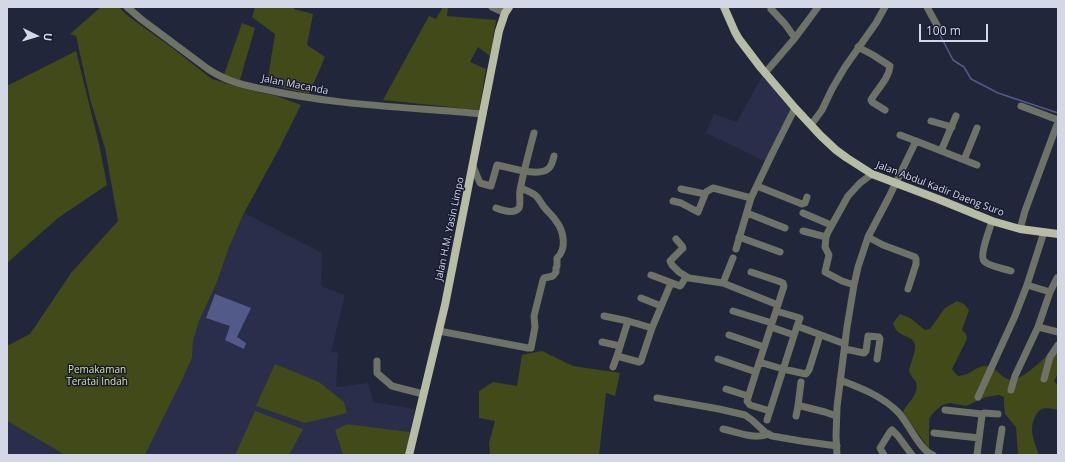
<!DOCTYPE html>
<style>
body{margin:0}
#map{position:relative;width:1065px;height:462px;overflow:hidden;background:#22263b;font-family:"Open Sans",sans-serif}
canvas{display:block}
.frame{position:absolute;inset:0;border:8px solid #d4d7e6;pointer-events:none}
.north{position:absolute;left:16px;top:16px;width:40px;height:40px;-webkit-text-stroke:3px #191c31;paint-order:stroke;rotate:95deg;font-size:11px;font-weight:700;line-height:16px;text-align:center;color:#d4d7e6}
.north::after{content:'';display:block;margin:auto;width:14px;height:18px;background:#d4d7e6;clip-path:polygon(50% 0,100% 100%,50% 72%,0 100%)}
.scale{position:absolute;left:919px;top:24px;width:69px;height:18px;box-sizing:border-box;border:2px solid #d4d7e6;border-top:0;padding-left:5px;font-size:12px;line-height:14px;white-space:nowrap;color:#d4d7e6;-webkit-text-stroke:3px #191c31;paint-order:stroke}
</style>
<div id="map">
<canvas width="1065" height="462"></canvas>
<div class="frame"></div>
<div class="north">U</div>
<div class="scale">100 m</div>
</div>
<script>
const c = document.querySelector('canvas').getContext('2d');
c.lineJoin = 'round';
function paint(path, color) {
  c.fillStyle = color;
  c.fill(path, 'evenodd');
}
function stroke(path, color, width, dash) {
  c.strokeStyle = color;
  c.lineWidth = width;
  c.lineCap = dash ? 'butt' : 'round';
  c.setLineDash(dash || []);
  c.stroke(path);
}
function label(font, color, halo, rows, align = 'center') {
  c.font = font + ' "Open Sans",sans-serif';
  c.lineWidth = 3;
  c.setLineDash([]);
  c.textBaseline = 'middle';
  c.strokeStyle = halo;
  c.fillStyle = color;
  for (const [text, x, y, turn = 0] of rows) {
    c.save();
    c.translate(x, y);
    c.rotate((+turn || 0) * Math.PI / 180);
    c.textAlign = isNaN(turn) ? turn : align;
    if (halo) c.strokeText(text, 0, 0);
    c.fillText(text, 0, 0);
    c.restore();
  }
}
const built = new Path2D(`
 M762,76L792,109L766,162L706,133L714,114L737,122Z
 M244,213L322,253L321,284L323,287L345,295L331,352L338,353L336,387L368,383L373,402L415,409L410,432L347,424L335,430L343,455H145L183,378L192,358L193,341L199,321L217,282L228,250Z
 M7,421L49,446L65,455H7Z`);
const green = new Path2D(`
 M101,7H119L128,16L171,47L212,79L245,89L277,96L301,105L280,147L244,213L228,250L217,282L199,321L193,341L192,358L183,378L145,455H65L7,421V346L30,334L71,273L118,221L105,148L90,99L76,36L70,34Z
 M255,7H294V9L313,14L307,45L325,57L309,94L267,84L275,34L252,17Z
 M443,7H448L447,16L496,20L490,56L478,47L470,62L486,69L479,110L383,100L429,16L436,19Z
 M242,23L255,28L240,80L224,75Z
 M76,51L99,144L107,185L58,218L7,263V86Z
 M957,301L964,304L969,310L962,330L966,334L967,339L952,369L955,373L958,376C961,375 965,375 967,374C974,371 979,365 987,366C995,367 1000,376 1007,379C1021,385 1049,353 1058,344V374L1054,381L1058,386V410C1049,408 1041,406 1036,415C1028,429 1034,441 1039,455H1018L1016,427L1005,414L1004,405V397L999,395L986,397L966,406L950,403L942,405L933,413L929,419V449L903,412C907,403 920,394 916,382C914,379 910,375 909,371C910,364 916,352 915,345C912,333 897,339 893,323L900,314L910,318L925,330L930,329L945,308Z
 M542,351L573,366L620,373L615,396L606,393L599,455H490L489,443L495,421L479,418V391L493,382L517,386L522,355Z
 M275,364L319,382L344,402L347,413L305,423L256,406Z
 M255,411L303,429L289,455H235Z
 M347,424L410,432L405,455H343L335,430Z`);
const water = new Path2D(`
 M215,294L251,308L237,337L246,343L244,349L225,340L230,326L206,318Z`);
const stream = new Path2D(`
 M938,31L953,60L964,67L971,79L998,93L1058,113`);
const minor = new Path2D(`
 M127,7L141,19L208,69C227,82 247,86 268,90C339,106 411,107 483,114
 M492,7L505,13
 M927,7L939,29
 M771,9L785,24L795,38
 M858,47L873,55L890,66C889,79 877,89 871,100L872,102L885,110
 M765,73L795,38L818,7
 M1021,106L1058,120
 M931,121L952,127
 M811,125L822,110L832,89L845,67L876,23L885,7
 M916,141L977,165
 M941,151L956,116
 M964,160L977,128
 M473,166L480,183L491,186L497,165C508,167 540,178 549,168C552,165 553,160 554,156
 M757,186L802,204L805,203L807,197
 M681,189L705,194
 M673,201L681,203L698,212L706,192L713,188L751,198
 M496,208C502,210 514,215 519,208C521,205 519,194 520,190C524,170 529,152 534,133
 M747,213L785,228
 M803,213L831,225
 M992,221C990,229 979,255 984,261C988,266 1005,269 1011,271
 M1020,229L1025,211L1058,122
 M803,231L826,237
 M739,237L780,252
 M868,237L883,245L915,257L916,259V264L908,289
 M676,239L682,246L683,248L670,261L672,265L679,272L689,278L723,283L778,305
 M736,249L751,198L771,156L795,108
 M751,272L778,281L783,283L784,286L776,311L800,318L797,326L845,344
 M651,275L680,286L681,285L686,277
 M723,283L733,258
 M854,285L842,281L825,272L829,255L825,247L826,237L828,232L848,196L860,183L872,174
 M1027,285L1050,292
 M641,298L661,306
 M733,311L772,323
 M604,316L628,321L617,356
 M628,321L652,328
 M771,327L794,335
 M1038,327L1058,332
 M439,331L528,348H531L535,327L534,316L543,280L544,278L553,276L556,272V268L557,266V258C567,249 564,231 556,221C553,216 548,212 544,207C541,203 538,197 535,195C531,192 525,190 521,188
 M729,335L764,347
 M602,342L620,346
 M845,349L864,353L866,351L868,336L879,337L880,339L877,359
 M718,359L756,372
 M377,361V373L392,386L423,394
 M759,362L783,369L806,374L809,370L820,335
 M613,367L617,356L639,362L641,361L652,328L671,283
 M1044,379L1050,357L1058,345
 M840,380C861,388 882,396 898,412C908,422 920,451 933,455
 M726,389L748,396
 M1011,390L1015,376L1038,327L1050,292L1057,278
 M978,397L1015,316L1027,285L1044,232
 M657,398L719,409L745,415L752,420L766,433L772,436L801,441L837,446
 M798,406L801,382
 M945,410L982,414
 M770,411L750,405L747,401L756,372L776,311
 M796,416L798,406H801L825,412L836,416
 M767,420L797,326
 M723,429C737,432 754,440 769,434
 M934,433L979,438
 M837,455L836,436L837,407L847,327L854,285L858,267L868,237L889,197L916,141L900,135
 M884,455L880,448L890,432L892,430L898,436L912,455
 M977,455L982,415L984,413L998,414
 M998,455L1002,429`);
const major = new Path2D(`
 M724,7L735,32L739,39L761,68L795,108L821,136L836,150L847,158L872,174L938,199L992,221L1020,229L1058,234
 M409,455L445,305L499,31L505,13L509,7`);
const streetNames = [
 ["Jalan Macanda",295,85,11],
 ["Jalan Abdul Kadir Daeng Suro",940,189,21],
 ["Jalan H.M. Yasin Limpo",450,229,-78]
];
const parkNames = [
 ["Pemakaman",97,370],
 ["Teratai Indah",97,382]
];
paint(built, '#2a2e4a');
paint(green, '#414a18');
paint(water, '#525a89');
stroke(stream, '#525a89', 1.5);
stroke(minor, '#6f7266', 7);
stroke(major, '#b7bda5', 8);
label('10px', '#d4d7e6', '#191c31', streetNames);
label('10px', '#d0e190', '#191c31', parkNames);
</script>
